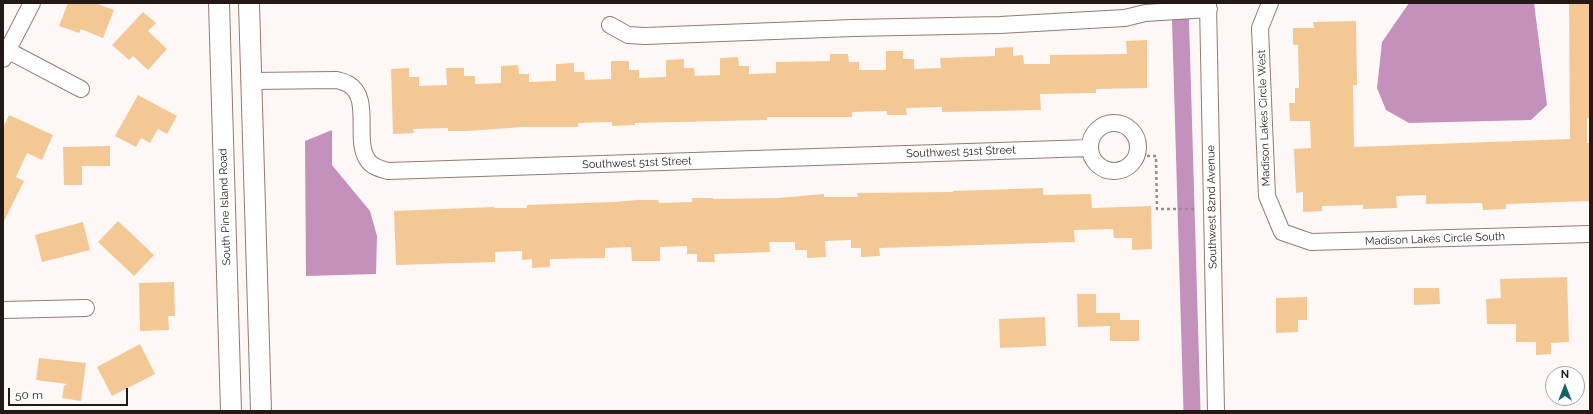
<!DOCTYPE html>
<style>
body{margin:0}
#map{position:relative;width:1593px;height:414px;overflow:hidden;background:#fdf8f6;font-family:Raleway,sans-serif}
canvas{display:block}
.frame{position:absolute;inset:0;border:4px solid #231916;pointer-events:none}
.north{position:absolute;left:1545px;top:366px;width:40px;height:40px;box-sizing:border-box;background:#fff;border:1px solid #a7a3a2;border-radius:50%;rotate:0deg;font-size:11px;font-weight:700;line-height:16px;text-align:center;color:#231916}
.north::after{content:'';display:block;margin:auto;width:14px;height:18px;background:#14626b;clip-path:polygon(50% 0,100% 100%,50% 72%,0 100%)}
.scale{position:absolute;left:8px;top:388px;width:120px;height:18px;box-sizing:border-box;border:2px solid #231916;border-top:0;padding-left:5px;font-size:12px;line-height:14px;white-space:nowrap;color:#231916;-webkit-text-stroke:3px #fff;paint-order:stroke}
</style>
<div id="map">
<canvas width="1593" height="414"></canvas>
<div class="frame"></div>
<div class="north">N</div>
<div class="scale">50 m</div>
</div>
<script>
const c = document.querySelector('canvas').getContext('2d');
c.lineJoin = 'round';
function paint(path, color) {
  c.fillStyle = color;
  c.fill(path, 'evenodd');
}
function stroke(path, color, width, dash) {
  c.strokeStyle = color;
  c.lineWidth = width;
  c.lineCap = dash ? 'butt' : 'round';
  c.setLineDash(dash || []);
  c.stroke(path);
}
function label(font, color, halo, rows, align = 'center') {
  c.font = font + ' Raleway,sans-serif';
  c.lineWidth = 3;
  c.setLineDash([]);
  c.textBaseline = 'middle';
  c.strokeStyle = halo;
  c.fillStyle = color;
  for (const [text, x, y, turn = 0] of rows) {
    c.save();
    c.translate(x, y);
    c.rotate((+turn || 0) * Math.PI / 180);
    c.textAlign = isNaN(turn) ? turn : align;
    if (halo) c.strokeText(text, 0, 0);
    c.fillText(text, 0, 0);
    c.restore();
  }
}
const water = new Path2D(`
 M1409,3H1534L1547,105L1531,120L1409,123L1386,110L1377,88L1382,42Z
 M332,130V165L370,211L377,236L376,274L306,276L305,141Z`);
const canal = new Path2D(`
 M1180,3L1192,411`);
const building = new Path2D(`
 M68,3H95L114,10L103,38L81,29L79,33L59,26Z
 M1569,3H1590V118H1587V143H1590V201L1506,204V209L1483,210L1482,203L1426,204V195L1396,196L1397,208L1363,209V205L1322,206V211L1303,212V192L1296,193L1294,149L1311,148L1310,121H1290L1289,103H1295V88H1299L1298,45H1293V28H1314L1313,22L1356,21L1357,85H1353L1354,147L1570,139Z
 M143,12L156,23L148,31L167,49L148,70L133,56L129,60L112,45Z
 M1147,40V88L1096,89V93L1040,94L1041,110L942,112V107L906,108L907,115H887V111L852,112V117H767V120L635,123V125L612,126V122L578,123V127H523L467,131H448V128L413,129L414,133L393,134L391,69L409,68V77H419V86L447,85L446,68H464V76H475V84L501,83V66L518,65L519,74H529V82L556,81V64L574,63V72H584L585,80L611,79V61H629V70H639V78L666,77V60L684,59V68H694L695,76L720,75V58L738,57L739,66H749V74L776,73V62L830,61V54H848L849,62H859V70H886V51H903V59H914V69L941,68L940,58L995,56V48L1013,47V56L1023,55L1024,64H1050V55L1127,54L1126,41Z
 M138,95L177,116L167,134L158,129L150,143L141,138L136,147L115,136Z
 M9,115L53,135L42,160L27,153L16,177L24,181L3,223V128Z
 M110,146V166H82V185H64L63,147Z
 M1043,188V195L1091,194L1092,208L1151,206L1152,249L1132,250V238H1114L1113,229L1074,230L1075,242L879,248L880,256L861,257V248H851V240L825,241L826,257L807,258V250H795V242H769L770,252L714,254L715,262H697V254H687V246L660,247V261H632L631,247L605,248V258L550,259V267L532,268V259L522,260V251L495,252V262L396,265L394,211L494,207V208H527V205L614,202L638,200H658L659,203L692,202V198H713V199L778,198L824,194V197H858L857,193L953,192V191Z
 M118,221L154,255L134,276L98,242Z
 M83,222L90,250L42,262L35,235Z
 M1567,277L1569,342L1551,343V354L1536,355V342H1516V324H1487L1486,299L1501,298L1500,279Z
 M174,282L175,316H168L169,330L140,331L139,283Z
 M1414,288H1439L1440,304L1414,305Z
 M1077,294H1096V313H1120V320H1139V341H1110V326L1078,327Z
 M1307,297V320H1298V332L1276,333V298Z
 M1045,317L1046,346L1000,348L999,319Z
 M140,344L155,374L112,396L97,367Z
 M39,358L86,363L81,401L62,398L64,386L67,384L36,380Z`);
const path = new Path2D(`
 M1147,156H1156L1157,209H1196`);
const minor = new Path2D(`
 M1208,3L1216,411
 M1270,3L1260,28L1267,196L1282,232L1311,242L1590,234
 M610,25L628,35L645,36L852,28L1000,25L1125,18L1145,13L1209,9
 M3,48L81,89
 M3,59L32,3
 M251,81L337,80C340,81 345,82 348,84C372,97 354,139 367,159C371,167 381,169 388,171L1090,148
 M1090 147a24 24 0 1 1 48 0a24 24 0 1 1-48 0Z
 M3,310L86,308`);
const major = new Path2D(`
 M219,3L231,411
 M249,3L261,411`);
const streetNames = [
 ["Madison Lakes Circle West",1264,118,-92],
 ["Southwest 51st Street",961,152,-2],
 ["Southwest 51st Street",637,163,-2],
 ["South Pine Island Road",225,207,-92],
 ["Southwest 82nd Avenue",1212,207,-91],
 ["Madison Lakes Circle South",1435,239,-2]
];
paint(water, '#c391bc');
stroke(canal, '#c391bc', 17);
paint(building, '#f3c895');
stroke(minor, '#947b73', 18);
stroke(major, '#947b73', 22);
stroke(path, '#968e8c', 2.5, [3, 3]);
stroke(minor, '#fff', 16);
stroke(major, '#fff', 20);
label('11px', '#231916', '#fff', streetNames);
</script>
